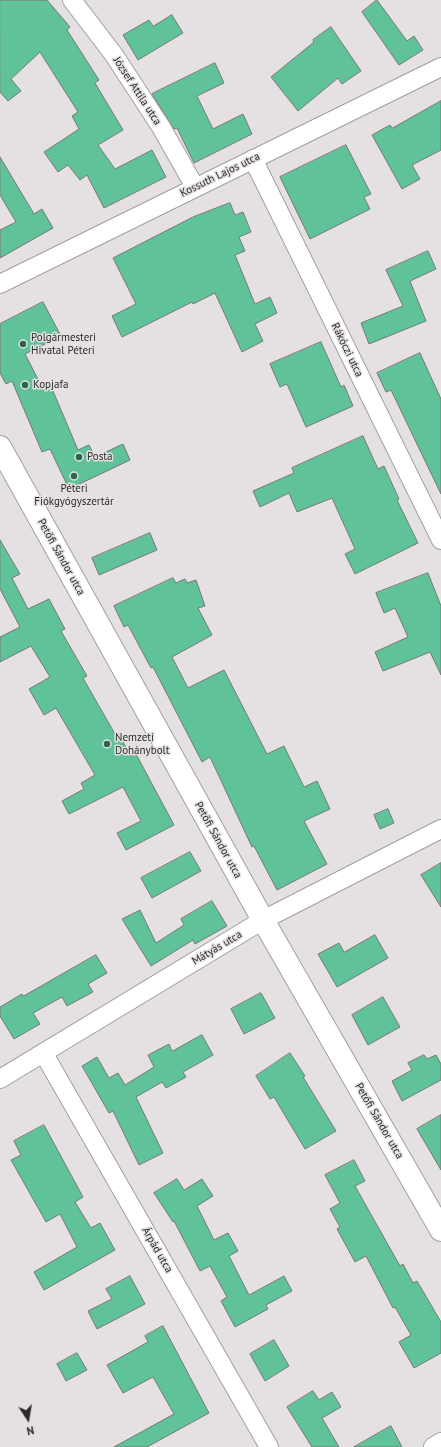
<!DOCTYPE html>
<meta charset="utf-8">
<style>
body{margin:0}
#map{position:relative;width:441px;height:1447px;overflow:hidden;background:#e5e1e3;font-family:"PT Sans",sans-serif}
canvas{display:block}
.north{position:absolute;left:8px;top:1399px;width:40px;height:40px;-webkit-text-stroke:3px #e5e1e3;paint-order:stroke;rotate:168deg;font-size:11px;font-weight:700;line-height:16px;text-align:center;color:#2b292a}
.north::after{content:'';display:block;margin:auto;width:14px;height:18px;background:#2b292a;clip-path:polygon(50% 0,100% 100%,50% 72%,0 100%)}
</style>
<div id="map">
<canvas width="441" height="1447"></canvas>
<div class="north">N</div>
</div>
<script>
const c = document.querySelector('canvas').getContext('2d');
c.lineJoin = 'round';
function paint(path, color) {
  c.fillStyle = color;
  c.fill(path, 'evenodd');
}
function stroke(path, color, width, dash) {
  c.strokeStyle = color;
  c.lineWidth = width;
  c.lineCap = dash ? 'butt' : 'round';
  c.setLineDash(dash || []);
  c.stroke(path);
}
function label(font, color, halo, rows, align = 'center') {
  c.font = font + ' "PT Sans",sans-serif';
  c.lineWidth = 3;
  c.setLineDash([]);
  c.textBaseline = 'middle';
  c.strokeStyle = halo;
  c.fillStyle = color;
  for (const [text, x, y, turn = 0] of rows) {
    c.save();
    c.translate(x, y);
    c.rotate((+turn || 0) * Math.PI / 180);
    c.textAlign = isNaN(turn) ? turn : align;
    if (halo) c.strokeText(text, 0, 0);
    c.fillText(text, 0, 0);
    c.restore();
  }
}
const building = new Path2D(`
 M0,0H47L70,27L67,30L99,80L95,83L123,130L98,145L115,169L152,150L166,177L104,208L87,175L80,180L68,165L58,172L44,152L79,129L72,116L78,112L40,52L11,79L21,91L8,101L0,92Z
 M377,0L407,41L414,36L423,50L399,65L362,12Z
 M172,15L183,33L138,60L123,35L149,20L153,26Z
 M331,27L361,71L342,84L338,78L298,111L271,77L314,42L313,40Z
 M215,63L224,83L197,96L213,129L243,114L252,134L194,163L177,128L174,129L152,94Z
 M441,101V150L412,165L420,179L402,189L372,135L390,125L392,128Z
 M346,145L371,194L364,197L370,209L310,239L280,177Z
 M0,157L34,214L42,209L53,228L0,258V230L16,222L0,195Z
 M230,203L235,215L243,212L251,232L239,237L245,251L235,255L255,304L270,297L277,313L255,324L263,341L242,352L215,293L193,304L192,302L122,337L112,316L136,304L113,258L193,217Z
 M428,251L436,269L410,281L426,321L369,344L361,323L403,306L386,270Z
 M43,302L61,336L25,354L42,387L50,384L78,450L89,445L95,457L123,444L130,460L69,489L50,449L42,452L12,381L6,384L0,373V324Z
 M321,342L341,387L344,385L353,406L306,427L287,384L280,387L270,364Z
 M420,353L441,399V494L391,390L386,392L377,373Z
 M363,436L378,469L384,466L399,499L397,500L418,543L355,574L345,554L355,549L332,498L297,512L289,493L260,507L253,491L294,473L292,468Z
 M150,533L157,550L99,575L92,558Z
 M0,540L20,574L12,578L28,609L49,599L65,629L61,631L87,676L83,678L115,734L118,733L131,756L136,754L174,825L126,850L117,833L141,821L123,787L69,814L62,801L84,789L81,783L95,775L56,708L44,715L29,689L50,677L31,646L0,662V637L20,627L0,589Z
 M428,573L441,606V675L430,652L383,671L375,652L408,637L395,608L384,613L376,593Z
 M173,578L176,583L185,579L187,583L196,580L205,606L198,608L212,635L172,657L188,688L224,670L267,754L284,746L304,787L317,781L330,809L304,821L327,864L277,890L254,846L252,847L210,757L202,762L153,667L151,668L128,625L124,627L114,606Z
 M388,809L394,823L380,829L374,815Z
 M190,852L201,871L152,898L141,878Z
 M441,863V907L421,875Z
 M212,901L227,926L195,944L193,940L151,966L122,919L140,910L156,943L184,925L181,919Z
 M375,935L388,958L337,987L318,954L339,943L344,952Z
 M96,955L107,973L88,984L93,992L67,1006L62,997L33,1013L40,1024L14,1039L0,1016V1007L22,994L23,996Z
 M261,993L275,1018L244,1034L231,1009Z
 M383,997L400,1027L368,1045L352,1015Z
 M202,1035L213,1055L183,1072L186,1077L166,1088L162,1082L136,1097L163,1153L139,1165L113,1111L109,1113L82,1066L97,1057L109,1078L118,1073L125,1085L154,1067L148,1055L169,1044L172,1051Z
 M290,1053L305,1076L303,1077L336,1131L305,1149L274,1097L270,1099L256,1076Z
 M424,1055L427,1059L436,1055L441,1064V1080L402,1101L392,1081L412,1070L408,1063Z
 M441,1115V1170L417,1129Z
 M44,1125L83,1197L75,1202L91,1228L100,1223L115,1250L44,1290L34,1272L77,1247L60,1214L46,1222L11,1160L21,1155L14,1141Z
 M354,1160L365,1181L355,1186L400,1266L403,1264L413,1283L417,1281L441,1322V1353L414,1368L399,1342L411,1335L395,1307L393,1308L366,1256L355,1262L337,1229L340,1227L330,1209L340,1203L325,1175Z
 M177,1179L184,1190L202,1179L213,1196L197,1206L214,1240L228,1233L238,1251L229,1256L249,1295L284,1276L292,1291L266,1305L268,1309L235,1327L221,1301L227,1297L210,1266L200,1271L174,1221L173,1222L154,1193Z
 M130,1276L145,1304L97,1329L88,1311L112,1299L106,1289Z
 M163,1326L209,1413L147,1447H114L174,1414L153,1377L123,1393L107,1365L148,1342L145,1336Z
 M274,1340L289,1366L265,1381L250,1354Z
 M77,1353L87,1370L66,1381L57,1364Z
 M313,1391L319,1400L332,1392L341,1407L322,1418L339,1447H312L287,1407Z
 M391,1426L402,1447H354Z`);
const minor = new Path2D(`
 M72,0L114,55L161,127L195,187
 M253,159L441,540
 M0,284L441,67
 M44,1054L269,1447
 M0,1079L263,920L441,829
 M433,1447L441,1442`);
const secondary = new Path2D(`
 M0,447L263,920L441,1230`);
const markers = [
 [23,344,4,"#2c654d"],
 [25,385,4,"#2c654d"],
 [79,457,4,"#2c654d"],
 [74,476,4,"#2c654d"],
 [107,744,4,"#2c654d"]
];
const streetNames = [
 ["József Attila utca",137,91,57],
 ["Kossuth Lajos utca",220,175,-26],
 ["Rákóczi utca",347,350,64],
 ["Petőfi Sándor utca",61,557,61],
 ["Petőfi Sándor utca",218,840,61],
 ["Mátyás utca",217,948,-31],
 ["Petőfi Sándor utca",379,1121,60],
 ["Árpád utca",157,1250,60]
];
const poiNames = [
 ["Polgármesteri",31,338],
 ["Hivatal Péteri",31,351],
 ["Kopjafa",33,385],
 ["Posta",87,457],
 ["Péteri",74,489,"center"],
 ["Fiókgyógyszertár",74,502,"center"],
 ["Nemzeti",115,738],
 ["Dohánybolt",115,751]
];
paint(building, '#5fc298');
stroke(building, '#767977', 1);
stroke(minor, '#a29fa0', 20);
stroke(secondary, '#a29fa0', 24);
stroke(minor, '#fff', 18);
stroke(secondary, '#fff', 22);
for (const [x, y, r, color] of markers) {
  const dot = new Path2D();
  dot.arc(x, y, r, 0, 2 * Math.PI);
  c.fillStyle = color;
  c.fill(dot);
  stroke(dot, '#e5e1e3', 1.5);
}
label('11px', '#2b292a', '#e5e1e3', streetNames);
label('11px', '#2b292a', '#e5e1e3', poiNames, 'left');
</script>
